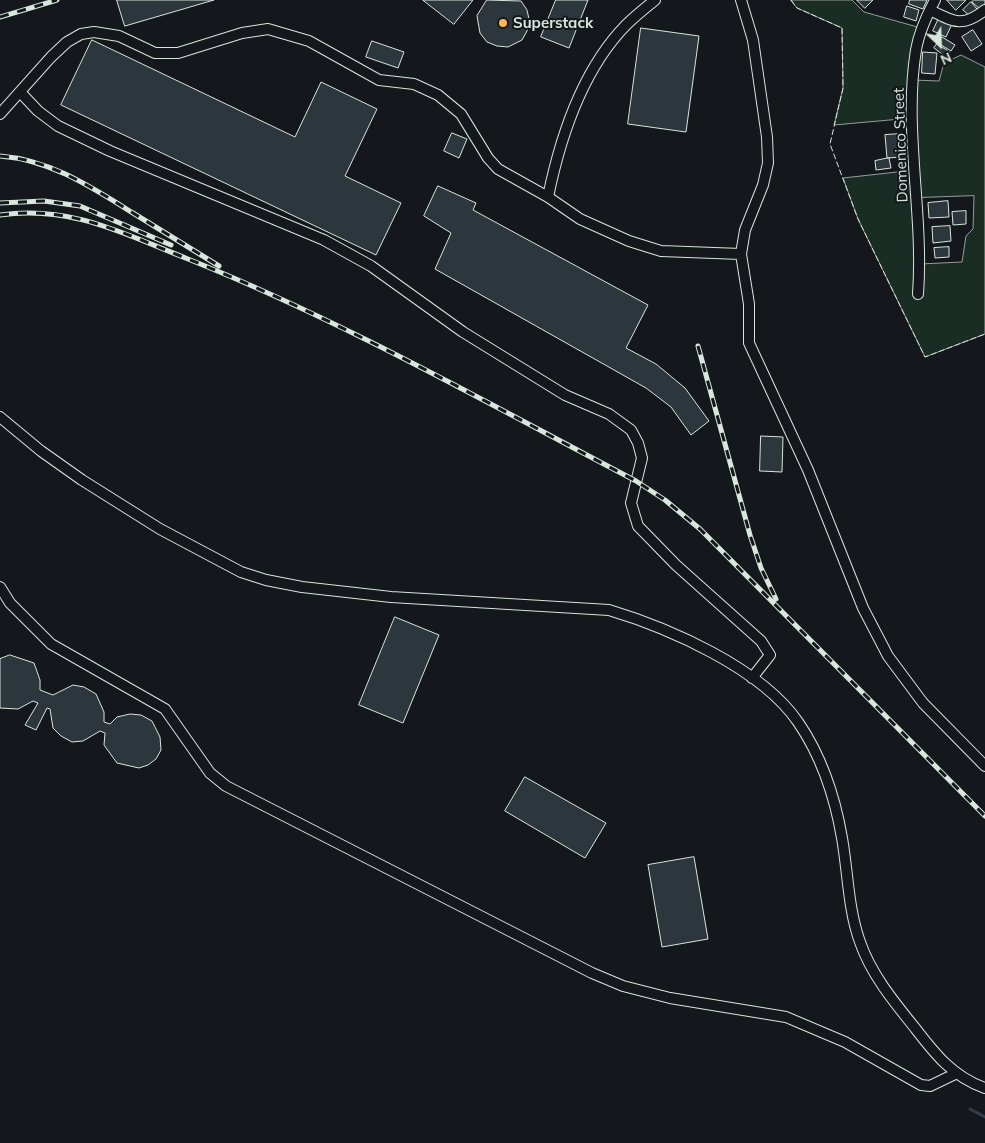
<!DOCTYPE html>
<style>
body{margin:0}
#map{position:relative;width:985px;height:1143px;overflow:hidden;background:#14181c;font-family:Mulish,sans-serif}
canvas{display:block}
.north{position:absolute;left:915px;top:20px;width:50px;height:50px;-webkit-text-stroke:4px #14181c;paint-order:stroke;rotate:156deg;font-size:14px;font-weight:700;line-height:20px;text-align:center;color:#d8e6dc}
.north::after{content:'';display:block;margin:auto;width:18px;height:22px;background:#d8e6dc;clip-path:polygon(50% 0,100% 100%,50% 72%,0 100%)}
</style>
<div id="map">
<canvas width="985" height="1143"></canvas>
<div class="north">N</div>
</div>
<script>
const c = document.querySelector('canvas').getContext('2d');
c.lineJoin = 'round';
function paint(path, color) {
  c.fillStyle = color;
  c.fill(path, 'evenodd');
}
function stroke(path, color, width, dash) {
  c.strokeStyle = color;
  c.lineWidth = width;
  c.lineCap = dash ? 'butt' : 'round';
  c.setLineDash(dash || []);
  c.stroke(path);
}
function label(font, color, halo, rows, align = 'center') {
  c.font = font + ' Mulish,sans-serif';
  c.lineWidth = 4;
  c.setLineDash([]);
  c.textBaseline = 'middle';
  c.strokeStyle = halo;
  c.fillStyle = color;
  for (const [text, x, y, turn = 0] of rows) {
    c.save();
    c.translate(x, y);
    c.rotate((+turn || 0) * Math.PI / 180);
    c.textAlign = isNaN(turn) ? turn : align;
    if (halo) c.strokeText(text, 0, 0);
    c.fillText(text, 0, 0);
    c.restore();
  }
}
const green = new Path2D(`
 M791,0H852L864,12L921,28L913,80L939,81L944,63L961,55L985,67V334L925,357L858,219L843,178L915,170L912,118L834,125L843,88L842,28L797,8ZM974,196L973,229L966,236L962,262L920,264L917,198Z`);
const stream = new Path2D(`
 M970,1109L985,1117`);
const building = new Path2D(`
 M117,0H214L125,26Z
 M423,0H473L454,24Z
 M487,0L521,1L527,10L529,19L527,31L522,40L508,47L497,46L487,42L480,33L477,16Z
 M556,0H588L569,48L541,37Z
 M857,0H873L865,8Z
 M910,0H927L923,9L909,4Z
 M947,0H966L956,10Z
 M974,0H985V5L981,10L972,2Z
 M971,2L977,9L970,16L963,10Z
 M907,6L919,10L916,21L904,17Z
 M939,18L952,24L946,37L933,31Z
 M641,28L699,36L686,132L628,124Z
 M973,30L982,44L971,51L962,37Z
 M942,37L955,45L951,51L938,43Z
 M92,40L295,137L321,82L377,109L345,176L401,203L376,255L61,105Z
 M372,41L404,52L398,68L366,57Z
 M937,44L950,52L946,57L934,48Z
 M923,52L937,53L935,74L922,73Z
 M452,133L467,139L459,158L444,151Z
 M900,134L902,157L887,158L885,135Z
 M889,158L891,168L876,170L875,161Z
 M438,186L476,203L473,210L648,305L626,348L656,364L685,388L709,421L691,435L671,407L646,388L435,269L451,233L424,216Z
 M948,201L949,217L929,218L928,203Z
 M966,211V224L953,225L952,212Z
 M950,226L951,241L933,243L932,227Z
 M949,247V257L935,258L934,248Z
 M761,436L783,437L782,472L760,471Z
 M395,617L439,635L403,723L359,705Z
 M10,655L34,663L40,680V690L53,695L73,685L84,687L96,694L104,712V722L110,724L117,717L130,714L141,715L152,721L160,737L161,750L156,759L148,765L139,768L117,763L104,745L105,733L100,731L83,741L72,742L61,736L53,728L50,709L47,708L36,730L25,725L38,703L33,701L18,709L0,708V659Z
 M525,777L606,823L585,858L505,811Z
 M694,857L708,939L662,947L648,865Z`);
const street = new Path2D(`
 M741,0L753,40L767,137L768,163L763,185L745,230L741,254L749,304V343L808,470L863,608L888,656L923,703L985,766
 M930,10C954,22 962,28 985,10
 M20,92L38,111L58,126L110,151L324,240L371,266L463,332L565,395L609,414L631,430L638,443L642,458L631,503L638,526L676,565L761,641L770,655L752,678
 M0,114L51,57L67,42L81,34L94,32L119,36L155,53H178L242,33L268,29L309,41L379,80L414,84L438,95L461,114L488,158L498,169L548,197L580,219L629,241L661,251L741,254
 M548,197C560,138 583,69 626,25C635,16 645,8 655,0
 M918,294C924,213 903,129 916,50C919,32 927,15 935,0
 M0,417L41,451L82,480L160,529L241,572L266,580L302,587L391,597L609,610C669,628 761,668 798,722C822,757 835,797 842,838C848,872 848,909 860,942C871,974 894,1002 915,1028C935,1054 953,1077 985,1088
 M0,587L10,603L51,644L165,709L210,773L226,786L592,973L623,986L670,998L786,1017L845,1042L921,1085L930,1086L955,1074`);
const rail = new Path2D(`
 M0,17L57,0
 M0,156C51,160 91,187 133,213C162,231 190,248 219,266
 M0,203L44,201L80,206L171,245
 M0,215C72,205 124,234 188,259C343,321 489,404 636,481L665,500L700,529L985,816
 M698,346L750,535L761,568L776,599`);
const fence = new Path2D(`
 M791,0L797,8L842,28L843,88L830,144L858,219L925,357L985,334`);
const markers = [
 [503,23,5,"#ffb74d"]
];
const poiNames = [
 ["Superstack",513,23]
];
const streetNames = [
 ["Domenico Street",901,145,-92]
];
paint(green, '#1a2d24');
stroke(green, '#939e99', 1);
stroke(stream, '#2f3f4d', 3);
paint(building, '#2c363c');
stroke(building, '#d8e6dc', 1);
stroke(street, '#d8e6dc', 12);
stroke(street, '#14181c', 10);
stroke(rail, '#d8e6dc', 5);
stroke(rail, '#14181c', 3, [9]);
stroke(fence, '#d8e6dc', 1, [6, 2.5]);
for (const [x, y, r, color] of markers) {
  const dot = new Path2D();
  dot.arc(x, y, r, 0, 2 * Math.PI);
  c.fillStyle = color;
  c.fill(dot);
  stroke(dot, '#14181c', 2);
}
label('bold 15px', '#d8e6dc', '#14181c', poiNames, 'left');
label('15px', '#d8e6dc', '#14181c', streetNames);
</script>
